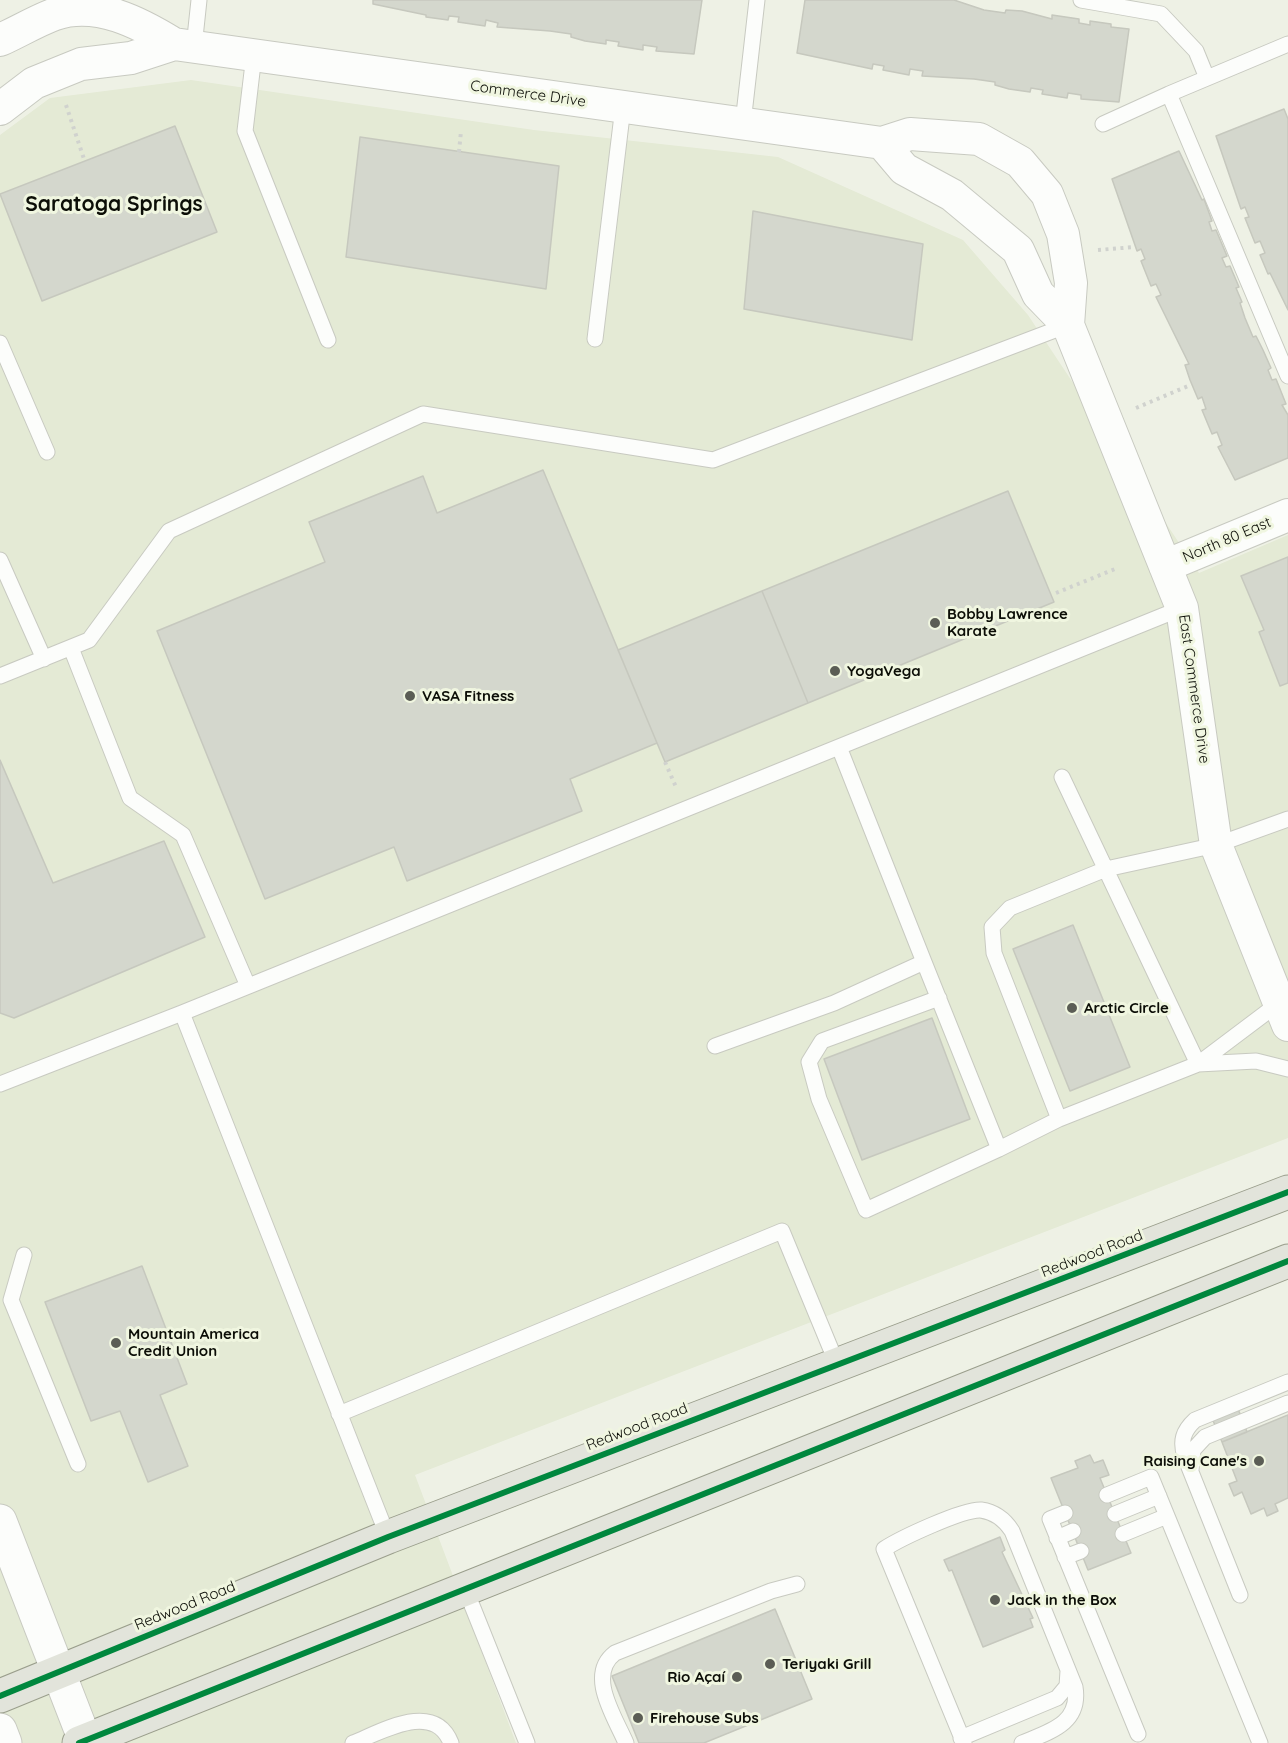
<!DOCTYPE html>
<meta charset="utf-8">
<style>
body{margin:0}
canvas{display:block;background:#eef1e5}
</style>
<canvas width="1288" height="1743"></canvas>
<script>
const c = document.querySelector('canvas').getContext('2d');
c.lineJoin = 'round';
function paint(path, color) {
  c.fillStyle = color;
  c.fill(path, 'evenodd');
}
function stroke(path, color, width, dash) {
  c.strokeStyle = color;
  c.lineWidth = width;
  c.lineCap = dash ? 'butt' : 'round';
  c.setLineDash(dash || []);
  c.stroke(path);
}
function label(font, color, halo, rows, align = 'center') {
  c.font = font + ' Quicksand,sans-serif';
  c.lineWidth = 6;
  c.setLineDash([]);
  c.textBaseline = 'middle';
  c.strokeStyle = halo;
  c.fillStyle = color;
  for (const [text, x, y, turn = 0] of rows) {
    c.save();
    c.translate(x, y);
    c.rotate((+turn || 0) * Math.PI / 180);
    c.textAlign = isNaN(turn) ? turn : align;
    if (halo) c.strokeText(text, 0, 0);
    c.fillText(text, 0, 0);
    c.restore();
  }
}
const built = new Path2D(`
 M191,80L534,130L778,157L963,240L1028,315L1199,573L1288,535V1138L415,1475L516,1743H0V135L50,98Z`);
const building = new Path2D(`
 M373,0H702L694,54L656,51L657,47L643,45V50L618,46L619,42L606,40V44L585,41L571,37V34L550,31L497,27L498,23L486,20L485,26L458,22L459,17L449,16L448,20L426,17V15L373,4Z
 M805,0H954L984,10L1005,13L1006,10L1022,11L1052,19V15L1079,19V23L1090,25V21L1111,24V27L1129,29L1119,102L1081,99V95L1068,93L1067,98L1042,94L1043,90L1031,88L1030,92L1009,89L995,85V82L974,79L922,76L923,71L910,69L909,75L883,70L884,66L873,64L872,69L797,53Z
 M1284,109L1288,119V310L1270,273L1268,274L1260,255L1265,253L1260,241L1255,243L1245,218L1249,217L1245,207L1241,209L1216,136Z
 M175,126L217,232L42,301L0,194Z
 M360,137L559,166L546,289L346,257Z
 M1179,151L1202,200L1204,199L1212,221L1209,222L1212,231L1216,230L1227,256L1222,258L1226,267L1230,266L1239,287L1236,288L1242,302L1240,303L1245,318L1253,337L1256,336L1263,350L1271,368L1268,370L1272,380L1276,379L1286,404L1282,405L1288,415V458L1235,480L1218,447L1222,445L1217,432L1212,434L1202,410L1206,409L1202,397L1198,399L1190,380L1185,365L1189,364L1156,297L1161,295L1156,284L1151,286L1141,261L1145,259L1141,249L1137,251L1112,179Z
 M753,211L923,244L912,340L744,309Z
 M543,470L657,743L570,779L582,811L407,881L394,847L265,899L157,631L325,562L309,522L423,476L437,513Z
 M1008,491L1054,602L808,703L762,591Z
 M1288,557V683L1280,686L1259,632L1264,630L1241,576Z
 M762,591L808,703L665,762L618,650Z
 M0,760L53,883L164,841L205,937L14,1018L0,1013Z
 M1073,925L1130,1067L1070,1091L1013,949Z
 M932,1018L970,1119L862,1160L824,1059Z
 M142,1266L187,1384L160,1395L188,1466L148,1482L120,1411L91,1421L45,1302Z
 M1235,1401L1247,1432L1222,1442L1209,1411Z
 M1288,1415V1498L1275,1504L1278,1511L1267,1516L1264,1508L1251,1514L1242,1492L1234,1496L1229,1484L1237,1481L1222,1442Z
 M1090,1455L1094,1463L1103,1460L1109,1475L1100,1478L1131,1553L1088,1570L1051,1478L1078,1468L1075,1461Z
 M1000,1537L1005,1550L1002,1552L1033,1618L1030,1619L1033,1627L983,1647L952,1570L949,1571L944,1560Z
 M775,1609L812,1699L704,1743H639L612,1676Z`);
const path = new Path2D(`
 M66,105L85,162
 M459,152L461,131
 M1098,250L1134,247
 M1136,408L1188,386
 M1056,593L1115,569
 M665,762L676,787`);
const service = new Path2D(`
 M1081,0L1161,14L1196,51L1207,78
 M1288,44L1169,94L1288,376
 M194,47L199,0
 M254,55L245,131L328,340
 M743,123L757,0
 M1103,124L1169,94
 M595,339L623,107
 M0,343L47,452
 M0,560L44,659
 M71,648L130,798L183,835L248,986
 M0,676L89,640L169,531L423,414L713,460L1068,325
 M1062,777L1198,1064
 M924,962L999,1149L1059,1119L1198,1064L1256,1061L1288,1069
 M939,998L822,1041L809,1062L819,1099L866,1210L999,1149
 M182,1013L388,1537
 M715,1046L834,1003L924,962L839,747
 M1198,1064L1279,1003
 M0,1084L182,1013L1182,608
 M1059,1119L994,953L992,927L1010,908L1106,869L1216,845L1288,819
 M24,1255L11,1300L78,1464
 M339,1414L782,1231L837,1364
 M1191,1470L1193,1450L1205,1437L1288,1403
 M1107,1495L1151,1477L1260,1743
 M1065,1513L1050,1519L1138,1734
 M1115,1514L1159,1496
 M1123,1534L1167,1516
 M1057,1538L1073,1531
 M1065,1557L1081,1551
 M465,1588L527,1743
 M1240,1595L1185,1457C1180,1441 1183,1431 1195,1420L1288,1382
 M961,1738L1057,1698L1067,1686L1068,1671
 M353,1743C381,1732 434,1700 451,1743
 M626,1743C615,1717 586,1675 615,1653L771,1591L797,1584
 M964,1743L884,1549C901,1538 963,1509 981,1510C995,1512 1005,1520 1012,1531L1075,1687C1081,1724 1049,1732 1022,1743`);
const minor = new Path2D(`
 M0,40C18,32 36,21 55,14C97,0 140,23 174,44L882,143L910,134L979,139L1020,162L1047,194L1063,234L1071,283L1068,325
 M0,109L34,83L81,64L131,58L174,44
 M882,143L904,169L952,195L1018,250L1038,294L1068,325L1182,608L1216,845L1288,1025
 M1165,566L1288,515`);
const secondary = new Path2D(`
 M0,1521L86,1743
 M0,1730L5,1743`);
const primary = new Path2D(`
 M0,1696L388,1537L1288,1192
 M79,1743L1288,1261`);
const cycleway = new Path2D(`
 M0,1696L388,1537L1288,1192
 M79,1743L1288,1261`);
const markers = [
 [935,623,6,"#5b5d55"],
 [835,671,6,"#5b5d55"],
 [410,696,6,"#5b5d55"],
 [1072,1008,6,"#5b5d55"],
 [116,1343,6,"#5b5d55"],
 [1259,1461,6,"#5b5d55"],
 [995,1600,6,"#5b5d55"],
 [770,1664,6,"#5b5d55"],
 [737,1677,6,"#5b5d55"],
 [638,1718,6,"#5b5d55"]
];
const streetNames = [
 ["Commerce Drive",528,94,8],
 ["North 80 East",1227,540,-23],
 ["East Commerce Drive",1194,689,82],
 ["Redwood Road",1092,1254,-21],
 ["Redwood Road",637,1427,-21],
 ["Redwood Road",185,1606,-22]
];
const poiNames = [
 ["Bobby Lawrence",947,614],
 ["Karate",947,631],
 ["YogaVega",847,671],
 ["VASA Fitness",422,696],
 ["Arctic Circle",1084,1008],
 ["Mountain America",128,1334],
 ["Credit Union",128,1351],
 ["Raising Cane's",1247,1461,"right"],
 ["Jack in the Box",1007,1600],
 ["Teriyaki Grill",782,1664],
 ["Rio Açaí",725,1677,"right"],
 ["Firehouse Subs",650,1718]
];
const districtNames = [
 ["Saratoga Springs",114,205]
];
paint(built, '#e4ead5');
paint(building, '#d4d7cd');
stroke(building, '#c6c8be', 1.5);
stroke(service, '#c8cac1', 17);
stroke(minor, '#c8cac1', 34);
stroke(secondary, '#c8cac1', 35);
stroke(primary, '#9a9e8c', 35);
stroke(path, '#d0d2ce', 4, [3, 4.5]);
stroke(service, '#fcfdfb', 15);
stroke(minor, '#fcfdfb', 32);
stroke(secondary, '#fcfdfb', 33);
stroke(primary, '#e2e4db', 33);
stroke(cycleway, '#00873e', 6);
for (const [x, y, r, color] of markers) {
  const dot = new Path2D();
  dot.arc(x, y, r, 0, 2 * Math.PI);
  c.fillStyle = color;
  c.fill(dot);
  stroke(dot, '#f0f6e0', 2);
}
label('15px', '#0c0e07', '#f0f6e0', streetNames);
label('bold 15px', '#0c0e07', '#f0f6e0', poiNames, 'left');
label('bold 21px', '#0c0e07', '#f0f6e0', districtNames);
</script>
